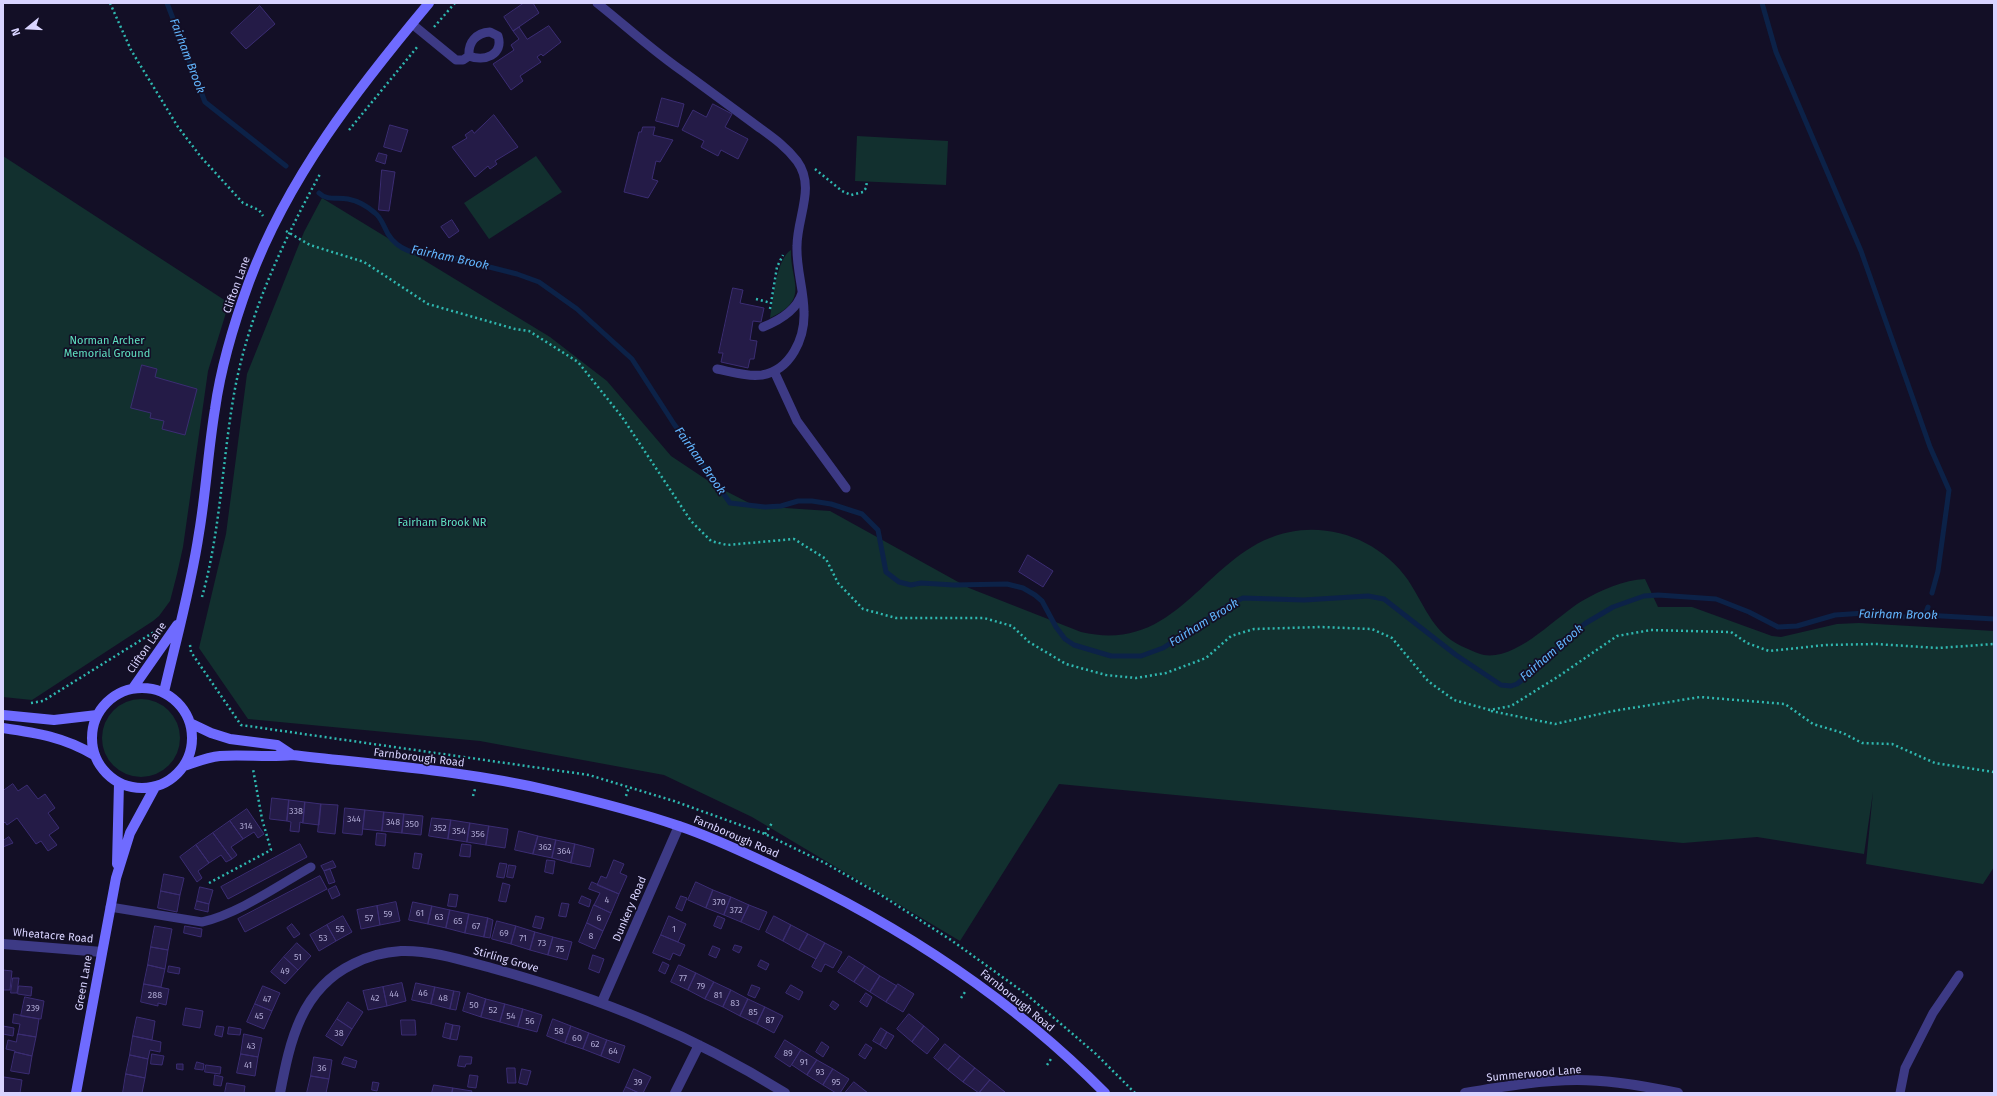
<!DOCTYPE html>
<style>
body{margin:0}
#map{position:relative;width:1997px;height:1096px;overflow:hidden;background:#130f26;font-family:"Fira Sans",sans-serif}
canvas{display:block}
.frame{position:absolute;inset:0;border:4px solid #d9d4ff;pointer-events:none}
.north{position:absolute;left:8px;top:8px;width:40px;height:40px;-webkit-text-stroke:3px #130f26;paint-order:stroke;rotate:252deg;font-size:11px;font-weight:700;line-height:16px;text-align:center;color:#d9d4ff}
.north::after{content:'';display:block;margin:auto;width:14px;height:18px;background:#d9d4ff;clip-path:polygon(50% 0,100% 100%,50% 72%,0 100%)}
</style>
<div id="map">
<canvas width="1997" height="1096"></canvas>
<div class="frame"></div>
<div class="north">N</div>
</div>
<script>
const c = document.querySelector('canvas').getContext('2d');
c.lineJoin = 'round';
function paint(path, color) {
  c.fillStyle = color;
  c.fill(path, 'evenodd');
}
function stroke(path, color, width, dash) {
  c.strokeStyle = color;
  c.lineWidth = width;
  c.lineCap = dash ? 'butt' : 'round';
  c.setLineDash(dash || []);
  c.stroke(path);
}
function label(font, color, halo, rows, align = 'center') {
  c.font = font + ' "Fira Sans",sans-serif';
  c.lineWidth = 3.5;
  c.setLineDash([]);
  c.textBaseline = 'middle';
  c.strokeStyle = halo;
  c.fillStyle = color;
  for (const [text, x, y, turn = 0] of rows) {
    c.save();
    c.translate(x, y);
    c.rotate((+turn || 0) * Math.PI / 180);
    c.textAlign = isNaN(turn) ? turn : align;
    if (halo) c.strokeText(text, 0, 0);
    c.fillText(text, 0, 0);
    c.restore();
  }
}
const green = new Path2D(`
 M857,136L948,141L946,185L855,181Z
 M3,156L229,303L208,371L183,547L177,574L170,601L159,616L153,621L32,700L3,697Z
 M536,156L562,192L489,239L464,203Z
 M322,198L550,337L607,381L671,456L716,486L755,506L830,511L969,588L1081,632C1182,656 1206,548 1290,532C1335,523 1382,543 1408,580C1427,609 1433,635 1468,649C1473,651 1479,654 1484,655C1518,660 1555,617 1582,601C1601,590 1624,580 1645,579L1658,607H1692L1772,636L1781,637L1837,624L1859,623L1994,631V867L1983,884L1866,864L1873,792L1864,854L1757,837L1683,843L1059,784L960,941L752,817L664,775L480,741L248,719L199,648L226,534L247,374L304,232Z
 M791,250C790,282 811,299 770,318C773,301 776,259 791,250Z
 M102 738a39 39 0 1 1 78 0a39 39 0 1 1-78 0Z`);
const stream = new Path2D(`
 M167,3L205,102L286,166
 M1762,3L1776,52L1861,251L1930,447L1949,490L1938,571L1932,593
 M319,193C327,201 337,197 348,199C358,201 367,206 375,213C381,217 384,227 388,234C397,249 417,257 434,253L517,274L539,282L577,309L632,359L674,424L730,503L765,507L781,506L798,501H812L831,504L862,514L878,530L886,572L899,582L911,585L921,583L954,585L1007,584L1023,588L1035,595L1042,601L1056,627L1065,639L1074,645L1111,656H1141L1163,648L1232,603L1243,598L1304,600L1368,596L1384,599L1456,655L1501,685L1511,686L1517,684L1545,661L1570,635L1586,623L1613,607L1644,596L1658,595L1716,599L1749,612L1778,627L1797,626L1835,615L1880,612L1904,617L1925,615L1994,619
 M1925,615L1928,607`);
const building = new Path2D(`
 M524,3H533L539,13L513,31L504,17Z
 M260,6L275,24L246,49L231,33Z
 M549,26L561,42L543,56L541,54L537,57L541,62L520,76L523,81L511,90L493,64L514,50L511,45L519,39L513,31L519,27L527,39Z
 M662,98L684,104L678,127L656,121Z
 M713,104L732,114L725,127L748,139L738,159L721,150L718,156L701,147L704,141L682,130L693,110L706,117Z
 M494,115L518,147L495,161L497,164L490,169L488,166L475,177L452,147L467,138L465,135L472,130L474,133Z
 M390,125L408,130L401,152L384,147Z
 M643,127H655L653,135L673,140L660,162L656,161L652,179L658,181L648,198L624,192L639,132H641Z
 M379,153L387,155L385,164L376,161Z
 M382,170L395,172L389,211L379,210Z
 M452,220L459,231L449,238L441,227Z
 M733,288L743,290L740,303L764,308L761,322L753,321L750,340L757,341L754,359H750L748,368L721,362L723,353H719Z
 M142,365L157,369L155,377L197,389L185,435L162,429L164,421L150,418L151,413L131,408Z
 M1028,555L1053,571L1043,587L1019,572Z
 M13,784L18,791L27,785L38,799L45,794L55,808L48,813L59,828L49,835L57,845L48,851L41,841L36,844L17,818L7,825L5,822L3,824V791Z
 M272,798L289,800L287,821L270,819Z
 M289,800L305,802L303,823L300,822L299,832L290,831L291,822L287,821Z
 M305,802L321,804L319,825L303,823Z
 M321,804L338,805L335,834L318,832Z
 M345,808L365,810L362,835L343,833Z
 M247,809L264,834L258,838L254,832L243,839L230,821Z
 M365,810L384,812L382,831L363,829Z
 M384,812L404,814L402,833L382,831Z
 M404,814L423,816L421,835L402,833Z
 M432,818L451,820L448,839L429,836Z
 M451,820L470,823L467,842L448,839Z
 M230,821L243,839L231,847L237,855L232,859L213,833Z
 M470,823L489,826L486,845L467,842Z
 M489,826L508,829L505,848L486,845Z
 M519,831L538,836L533,854L515,850Z
 M213,833L232,859L226,862L221,855L209,863L196,845Z
 M377,833L386,834L385,846L376,845Z
 M538,836L556,840L552,858L533,854Z
 M9,837L13,843L3,847V841Z
 M556,840L575,844L571,863L552,858Z
 M300,844L307,857L228,899L221,887Z
 M462,844L471,845L470,857L460,856Z
 M575,844L594,849L590,867L571,863Z
 M196,845L209,863L198,871L202,878L197,882L180,857Z
 M415,853L422,854L419,869L413,868Z
 M547,860L555,861L553,874L545,872Z
 M614,860L624,864L620,873L627,876L619,894L597,885L601,876L606,878Z
 M333,861L336,867L324,871L321,866Z
 M500,863L507,864L504,878L497,877Z
 M509,865L516,866L513,878L507,877Z
 M330,869L335,882L329,884L324,871Z
 M164,874L184,878L180,895L161,891Z
 M320,876L327,889L245,932L238,919Z
 M592,882L619,894L611,913L594,905L600,893L589,889Z
 M696,882L713,890L706,908L688,900Z
 M503,883L510,885L506,902L499,901Z
 M336,886L340,895L332,899L328,890Z
 M200,887L213,890L209,904L197,901Z
 M713,890L731,897L724,915L706,908Z
 M161,891L180,895L177,912L158,908Z
 M450,894L458,895L456,907L448,906Z
 M582,896L591,900L589,907L579,903Z
 M681,896L687,898L682,911L676,908Z
 M731,897L749,905L741,922L724,915Z
 M197,901L209,904L208,912L195,909Z
 M396,902L400,921L380,925L377,906Z
 M413,902L432,906L428,924L409,920Z
 M562,903L569,904L566,917L559,916Z
 M594,905L611,913L603,931L587,923Z
 M749,905L767,912L759,930L741,922Z
 M377,906L380,925L361,929L357,910Z
 M432,906L450,910L446,928L428,924Z
 M450,910L469,914L465,933L446,928Z
 M469,914L488,918L484,937L465,933Z
 M343,916L352,932L336,941L327,925Z
 M536,916L544,918L541,929L533,927Z
 M669,916L686,924L678,942L661,935Z
 M718,916L725,919L721,929L714,926Z
 M774,916L791,925L783,941L766,932Z
 M488,918L493,920L490,938L484,937Z
 M497,921L516,926L511,944L492,939Z
 M587,923L603,931L595,949L579,942Z
 M292,924L300,934L294,938L287,928Z
 M327,925L336,941L319,951L310,935Z
 M791,925L808,934L799,950L783,941Z
 M155,926L172,929L168,950L151,947Z
 M185,926L202,929L201,937L184,933Z
 M516,926L535,932L530,950L511,944Z
 M535,932L553,937L548,955L530,950Z
 M808,934L825,943L816,959L799,950Z
 M661,935L685,945L680,956L673,953L670,960L653,953Z
 M553,937L572,942L567,960L548,955Z
 M297,943L311,956L298,970L284,957Z
 M825,943L842,952L833,968L825,964L821,972L812,967Z
 M735,945L742,947L739,953L733,950Z
 M713,946L720,949L716,958L709,955Z
 M151,947L168,950L165,969L148,965Z
 M593,955L604,959L599,973L589,969Z
 M849,956L865,966L854,982L838,972Z
 M284,957L298,970L285,984L271,972Z
 M761,960L769,964L766,970L758,966Z
 M663,962L669,965L665,974L659,971Z
 M148,965L165,969L161,987L144,984Z
 M679,965L696,973L688,990L671,982Z
 M169,966L180,968L179,974L168,972Z
 M865,966L880,976L870,992L854,982Z
 M3,970L12,971L10,990H3Z
 M696,973L714,982L705,999L688,990Z
 M880,976L897,986L886,1002L870,992Z
 M13,978H19L17,993H11Z
 M714,982L731,990L723,1007L705,999Z
 M402,983L406,1001L387,1006L383,987Z
 M416,983L435,987L431,1004L412,1000Z
 M144,984L169,989L166,1005L158,1003V1006L141,1002Z
 M898,984L914,994L903,1012L886,1002Z
 M752,985L760,988L755,998L748,995Z
 M791,985L803,992L799,1000L786,993Z
 M19,986L32,987L31,996L18,994Z
 M263,986L280,993L272,1011L255,1004Z
 M383,987L387,1006L368,1010L363,991Z
 M435,987L454,991L450,1009L431,1004Z
 M731,990L748,999L740,1016L723,1007Z
 M454,991L460,992L456,1010L450,1009Z
 M468,993L486,999L481,1017L463,1011Z
 M866,993L872,997L867,1007L860,1002Z
 M25,997L44,1001L41,1019L21,1016Z
 M486,999L505,1004L500,1022L481,1017Z
 M748,999L765,1007L757,1024L740,1016Z
 M833,1001L839,1005L835,1010L830,1006Z
 M348,1002L363,1012L352,1029L337,1019Z
 M255,1004L272,1011L264,1029L247,1022Z
 M505,1004L523,1009L518,1027L500,1022Z
 M765,1007L783,1016L774,1033L757,1024Z
 M186,1008L203,1011L200,1028L183,1025Z
 M523,1009L542,1015L537,1032L518,1027Z
 M14,1014L39,1019L36,1037L18,1034L20,1024L13,1023Z
 M909,1014L924,1026L912,1042L897,1029Z
 M137,1017L155,1021L152,1040L133,1036Z
 M337,1019L352,1029L342,1046L326,1036Z
 M553,1019L571,1026L565,1043L547,1036Z
 M401,1020H415L416,1035H402Z
 M446,1023L453,1025L450,1039L443,1037Z
 M453,1025L460,1026L457,1040L450,1039Z
 M3,1026L14,1028L13,1036L3,1034Z
 M217,1026L224,1027L222,1037L215,1035Z
 M571,1026L589,1033L583,1049L565,1043Z
 M924,1026L939,1039L927,1054L912,1042Z
 M229,1027L241,1029L240,1035L228,1034Z
 M881,1028L887,1032L880,1045L873,1041Z
 M887,1032L894,1036L886,1049L880,1045Z
 M589,1033L607,1040L601,1056L583,1049Z
 M18,1034L36,1037L32,1056L15,1052V1051L6,1049L8,1040L16,1042Z
 M244,1034L262,1038L258,1057L241,1054Z
 M133,1036L161,1042L160,1052L150,1050L148,1059L130,1055Z
 M607,1040L625,1046L619,1063L601,1056Z
 M785,1040L801,1050L790,1067L775,1057Z
 M822,1042L829,1047L823,1057L816,1052Z
 M866,1044L872,1048L865,1059L859,1055Z
 M945,1044L960,1056L948,1070L934,1058Z
 M801,1050L817,1060L807,1075L792,1065Z
 M15,1052L32,1056L29,1074L11,1071Z
 M152,1054L164,1056L162,1065L151,1064Z
 M241,1054L258,1057L255,1076L237,1073Z
 M130,1055L148,1059L145,1078L126,1074Z
 M460,1056L472,1057L471,1064H466L465,1067L458,1066Z
 M960,1056L975,1068L963,1082L948,1070Z
 M314,1057L332,1060L329,1079L311,1076Z
 M345,1057L357,1061L355,1068L342,1064Z
 M817,1060L833,1069L823,1085L807,1075Z
 M197,1062L204,1064L203,1070L195,1069Z
 M177,1064H183V1070L177,1069Z
 M206,1065L221,1067L220,1074L205,1072Z
 M507,1068H515L516,1083H508Z
 M975,1068L990,1080L979,1093L963,1082Z
 M522,1069L531,1071L527,1085L519,1083Z
 M634,1069L651,1077L643,1093H639L626,1087Z
 M833,1069L849,1079L840,1093H836L823,1085Z
 M126,1074L145,1078L142,1093H123Z
 M215,1075L223,1077L221,1086L214,1085Z
 M470,1075L478,1076L476,1088L468,1087Z
 M311,1076L329,1079L326,1093H307Z
 M4,1077L22,1080L20,1093H3Z
 M990,1080L1005,1092L1004,1093H979Z
 M373,1082L379,1083L377,1091L372,1090Z
 M854,1082L868,1093H845Z
 M227,1083L245,1086L244,1093H225Z
 M434,1085L453,1088L452,1093H432Z
 M626,1087L639,1093H623Z
 M453,1088L472,1091L471,1093H452Z`);
const path = new Path2D(`
 M110,3L131,50L178,127L201,157L243,203L259,210L263,216
 M434,27L455,3
 M349,130L418,46
 M815,169L842,191L851,195L863,192L866,188L867,181
 M286,231L310,245L364,262L428,304L515,329L529,331L578,362L622,417L691,521L711,541L727,545L794,539L826,559L838,583L863,609L896,618H984L1012,626L1029,642L1066,664L1106,675L1136,678L1166,673L1206,658L1231,636L1254,629L1320,627L1372,629L1392,638L1428,681L1454,700L1490,710L1511,706L1559,676L1617,636L1651,630L1731,632L1747,643L1769,651L1826,645L1876,644L1938,648L1994,644
 M756,299L771,303
 M770,309L777,267L783,255
 M202,597C220,533 222,466 233,400C246,320 281,245 320,174
 M190,645L191,652L241,725L589,775L674,801L765,834L825,863L881,895L951,940L1026,994L1096,1054L1135,1093
 M31,703L43,701L154,632
 M1491,711L1555,724L1613,711L1700,697L1785,704L1813,724L1843,733L1862,743L1892,744L1935,763L1994,772
 M473,796L475,789
 M626,796L629,787
 M765,834L772,823
 M209,883L271,850L262,819L253,769
 M961,998L965,992
 M1047,1065L1051,1059`);
const lane = new Path2D(`
 M597,3C626,26 654,52 685,73C708,90 730,106 753,123C769,135 785,145 797,161C816,187 797,217 797,246C796,268 804,290 804,312C805,338 791,370 762,375C748,377 732,372 717,369
 M412,24L456,60H463L469,56C468,42 476,33 490,32L498,36C504,55 484,62 469,56
 M763,327C778,321 797,310 802,293
 M774,371L797,421L846,488
 M110,907L202,922C238,914 279,885 311,867
 M1900,1093L1905,1068L1933,1013L1959,975`);
const street = new Path2D(`
 M3,944L102,952
 M602,1002L679,826
 M280,1093C290,1041 301,989 353,964C368,956 385,952 401,951C432,950 465,961 495,969C600,998 692,1035 785,1093
 M675,1093L699,1045
 M1465,1093C1501,1087 1540,1080 1577,1080C1611,1080 1645,1086 1678,1093`);
const secondary = new Path2D(`
 M92 738a50 50 0 1 1 100 0a50 50 0 1 1-100 0Z
 M133,688L177,625
 M164,692C176,640 191,587 199,533C206,492 208,451 215,409C221,366 234,323 249,282C288,177 358,88 429,3
 M3,715L54,720L97,715
 M190,723L211,733L230,739L277,745L292,755
 M3,728C37,733 64,737 94,755
 M184,766C196,762 208,757 220,756C245,754 268,758 292,755C379,765 468,771 552,791C595,801 638,812 679,826C712,837 743,852 775,867C896,923 1011,998 1105,1093
 M117,864L119,783
 M76,1093L116,878L130,833L155,787`);
const numberNames = [
 ["338",296,811],
 ["344",354,819],
 ["348",393,822],
 ["350",412,824],
 ["314",246,826],
 ["352",440,828],
 ["354",459,831],
 ["356",478,834],
 ["362",545,847],
 ["364",564,851],
 ["4",607,900],
 ["370",719,902],
 ["372",736,910],
 ["61",420,913],
 ["59",388,914],
 ["63",439,917],
 ["57",369,918],
 ["6",599,918],
 ["65",458,921],
 ["67",476,926],
 ["55",340,929],
 ["1",674,929],
 ["69",504,933],
 ["8",591,936],
 ["53",323,938],
 ["71",523,938],
 ["73",542,943],
 ["75",560,949],
 ["51",298,957],
 ["49",285,971],
 ["77",683,978],
 ["79",701,986],
 ["46",423,993],
 ["44",394,994],
 ["288",155,995],
 ["81",718,995],
 ["42",375,998],
 ["48",443,998],
 ["47",267,999],
 ["83",735,1003],
 ["50",474,1005],
 ["239",33,1008],
 ["52",493,1010],
 ["85",753,1012],
 ["45",259,1016],
 ["54",511,1016],
 ["87",770,1020],
 ["56",530,1021],
 ["58",559,1031],
 ["38",339,1033],
 ["60",577,1038],
 ["62",595,1044],
 ["43",251,1046],
 ["64",613,1051],
 ["89",788,1053],
 ["91",804,1062],
 ["41",248,1065],
 ["36",322,1068],
 ["93",820,1072],
 ["39",638,1082],
 ["95",836,1082]
];
const streetNames = [
 ["Clifton Lane",237,285,-70],
 ["Clifton Lane",147,648,-55],
 ["Farnborough Road",419,758,7],
 ["Farnborough Road",736,837,23],
 ["Dunkery Road",630,909,-67],
 ["Wheatacre Road",53,936,5],
 ["Stirling Grove",506,960,16],
 ["Green Lane",84,983,-80],
 ["Farnborough Road",1017,1001,39],
 ["Summerwood Lane",1534,1074,-5]
];
const parkNames = [
 ["Norman Archer",107,341],
 ["Memorial Ground",107,354],
 ["Fairham Brook NR",442,523]
];
const waterNames = [
 ["Fairham Brook",187,56,69],
 ["Fairham Brook",450,258,12],
 ["Fairham Brook",700,461,55],
 ["Fairham Brook",1898,615,1],
 ["Fairham Brook",1204,623,-32],
 ["Fairham Brook",1552,653,-41]
];
paint(green, '#12302f');
stroke(stream, '#0c2248', 5);
paint(building, '#241b47');
stroke(building, '#3b2d73', 1);
stroke(path, '#2fb8b0', 2.5, [2, 3]);
stroke(lane, '#3d3a85', 9);
stroke(street, '#3d3a85', 10);
stroke(secondary, '#6f6bff', 10);
label('9px', '#aca6d1', null, numberNames);
label('11px', '#d9d4ff', '#130f26', streetNames);
label('11px', '#5fe0c0', '#130f26', parkNames);
label('italic 12px', '#62b6ff', '#130f26', waterNames);
</script>
